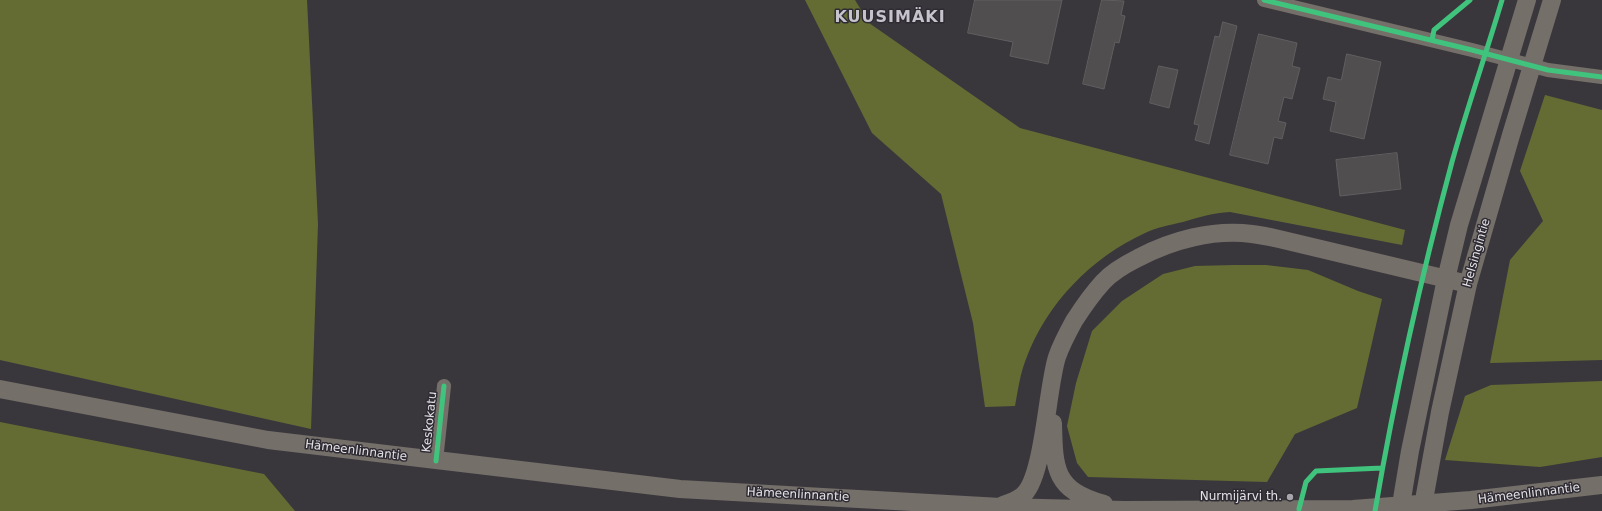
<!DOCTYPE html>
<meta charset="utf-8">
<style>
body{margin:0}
canvas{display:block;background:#39373c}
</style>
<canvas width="1602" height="511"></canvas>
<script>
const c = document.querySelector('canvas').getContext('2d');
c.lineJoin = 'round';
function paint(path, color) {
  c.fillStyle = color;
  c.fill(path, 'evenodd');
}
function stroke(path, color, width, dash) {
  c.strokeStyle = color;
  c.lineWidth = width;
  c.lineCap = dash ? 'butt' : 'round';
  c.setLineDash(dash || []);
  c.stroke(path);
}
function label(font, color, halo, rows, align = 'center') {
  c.font = font + ' "DejaVu Sans",sans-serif';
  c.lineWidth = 3;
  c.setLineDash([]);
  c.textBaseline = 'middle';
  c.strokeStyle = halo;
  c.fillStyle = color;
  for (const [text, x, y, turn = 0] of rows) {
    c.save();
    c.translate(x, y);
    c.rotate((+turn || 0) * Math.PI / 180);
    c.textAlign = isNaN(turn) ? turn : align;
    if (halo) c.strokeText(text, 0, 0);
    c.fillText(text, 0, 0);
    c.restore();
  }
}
const forest = new Path2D(`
 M0,0H307L318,224L311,429L0,360Z
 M805,0H855L869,23L1020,128L1405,230L1402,245L1230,212C1213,213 1199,217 1183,222C1170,225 1157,227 1145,233C1091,258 1047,303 1026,359C1020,374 1018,390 1015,406L985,407L973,323L941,194L872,133Z
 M1545,95L1602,110V360L1490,363L1510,260L1543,221L1520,171Z
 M1235,265H1266L1308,270L1358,291L1382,299L1357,408L1295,434L1267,482L1088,477L1077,463L1067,426L1076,383L1092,331L1122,301L1163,274L1195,266Z
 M1602,381V457L1540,467L1445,460L1465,396L1491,385Z
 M0,422L264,474L295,511H0Z`);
const building = new Path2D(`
 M975,0H1062L1048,64L1010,56L1013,42L968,33Z
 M1102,0L1124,1L1121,15L1125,16L1119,43L1115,42L1104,89L1083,84Z
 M1223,22L1237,26L1209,144L1195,140L1199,125L1194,124L1215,36L1219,37Z
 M1259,34L1297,43L1292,66L1300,68L1292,99L1284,97L1278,121L1286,123L1282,139L1274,137L1268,164L1230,155Z
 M1347,54L1381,62L1364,139L1330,131L1336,102L1323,99L1328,77L1341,80Z
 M1159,66L1178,70L1169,108L1150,103Z
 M1397,153L1401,189L1340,196L1336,160Z`);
const minor = new Path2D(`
 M1264,0L1472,50L1548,70L1602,77
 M436,461L444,386`);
const major = new Path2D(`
 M0,389L268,440L680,489L1001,507L1124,510L1353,509L1471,500L1602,485
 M1053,423C1054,469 1054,490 1104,504
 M1003,505C1009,503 1017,500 1022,496C1044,480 1047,387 1057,357C1061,345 1068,332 1074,321C1083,307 1092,294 1103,282C1112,272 1126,264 1138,258C1172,240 1213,229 1252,234C1261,235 1270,237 1279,239L1468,284
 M1400,511L1410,451L1446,279L1459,225L1527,0
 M1422,511L1440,412L1468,284L1511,135L1552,0`);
const cycleway = new Path2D(`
 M1264,0L1472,50L1548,70L1602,77
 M1432,40L1434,30L1470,0
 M436,461L444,386
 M1299,509L1306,482L1316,471L1382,468
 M1375,511C1395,394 1421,277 1452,162C1467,108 1486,54 1502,0`);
const markers = [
 [1290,497,4,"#a8a6ab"]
];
const streetNames = [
 ["Helsingintie",1477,253,-74],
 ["Keskokatu",430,422,-84],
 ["Hämeenlinnantie",356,451,7],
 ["Hämeenlinnantie",1529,494,-7],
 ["Hämeenlinnantie",798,495,3]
];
const poiNames = [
 ["Nurmijärvi th.",1282,497]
];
const districtNames = [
 ["KUUSIMÄKI",890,18]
];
paint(forest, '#656c33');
paint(building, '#514e50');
stroke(building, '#615e5f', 1);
stroke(minor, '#746f69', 14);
stroke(major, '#756f6a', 18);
stroke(cycleway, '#40c37c', 5);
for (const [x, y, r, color] of markers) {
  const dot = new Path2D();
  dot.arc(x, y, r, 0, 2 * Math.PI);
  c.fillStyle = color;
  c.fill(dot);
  stroke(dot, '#2f2b33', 1.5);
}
label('12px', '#e4e2e7', '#2f2b33', streetNames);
label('12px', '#e4e2e7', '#2f2b33', poiNames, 'right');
c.letterSpacing = '1px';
label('bold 16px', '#c7c3cd', '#2f2b33', districtNames);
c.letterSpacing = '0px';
</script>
